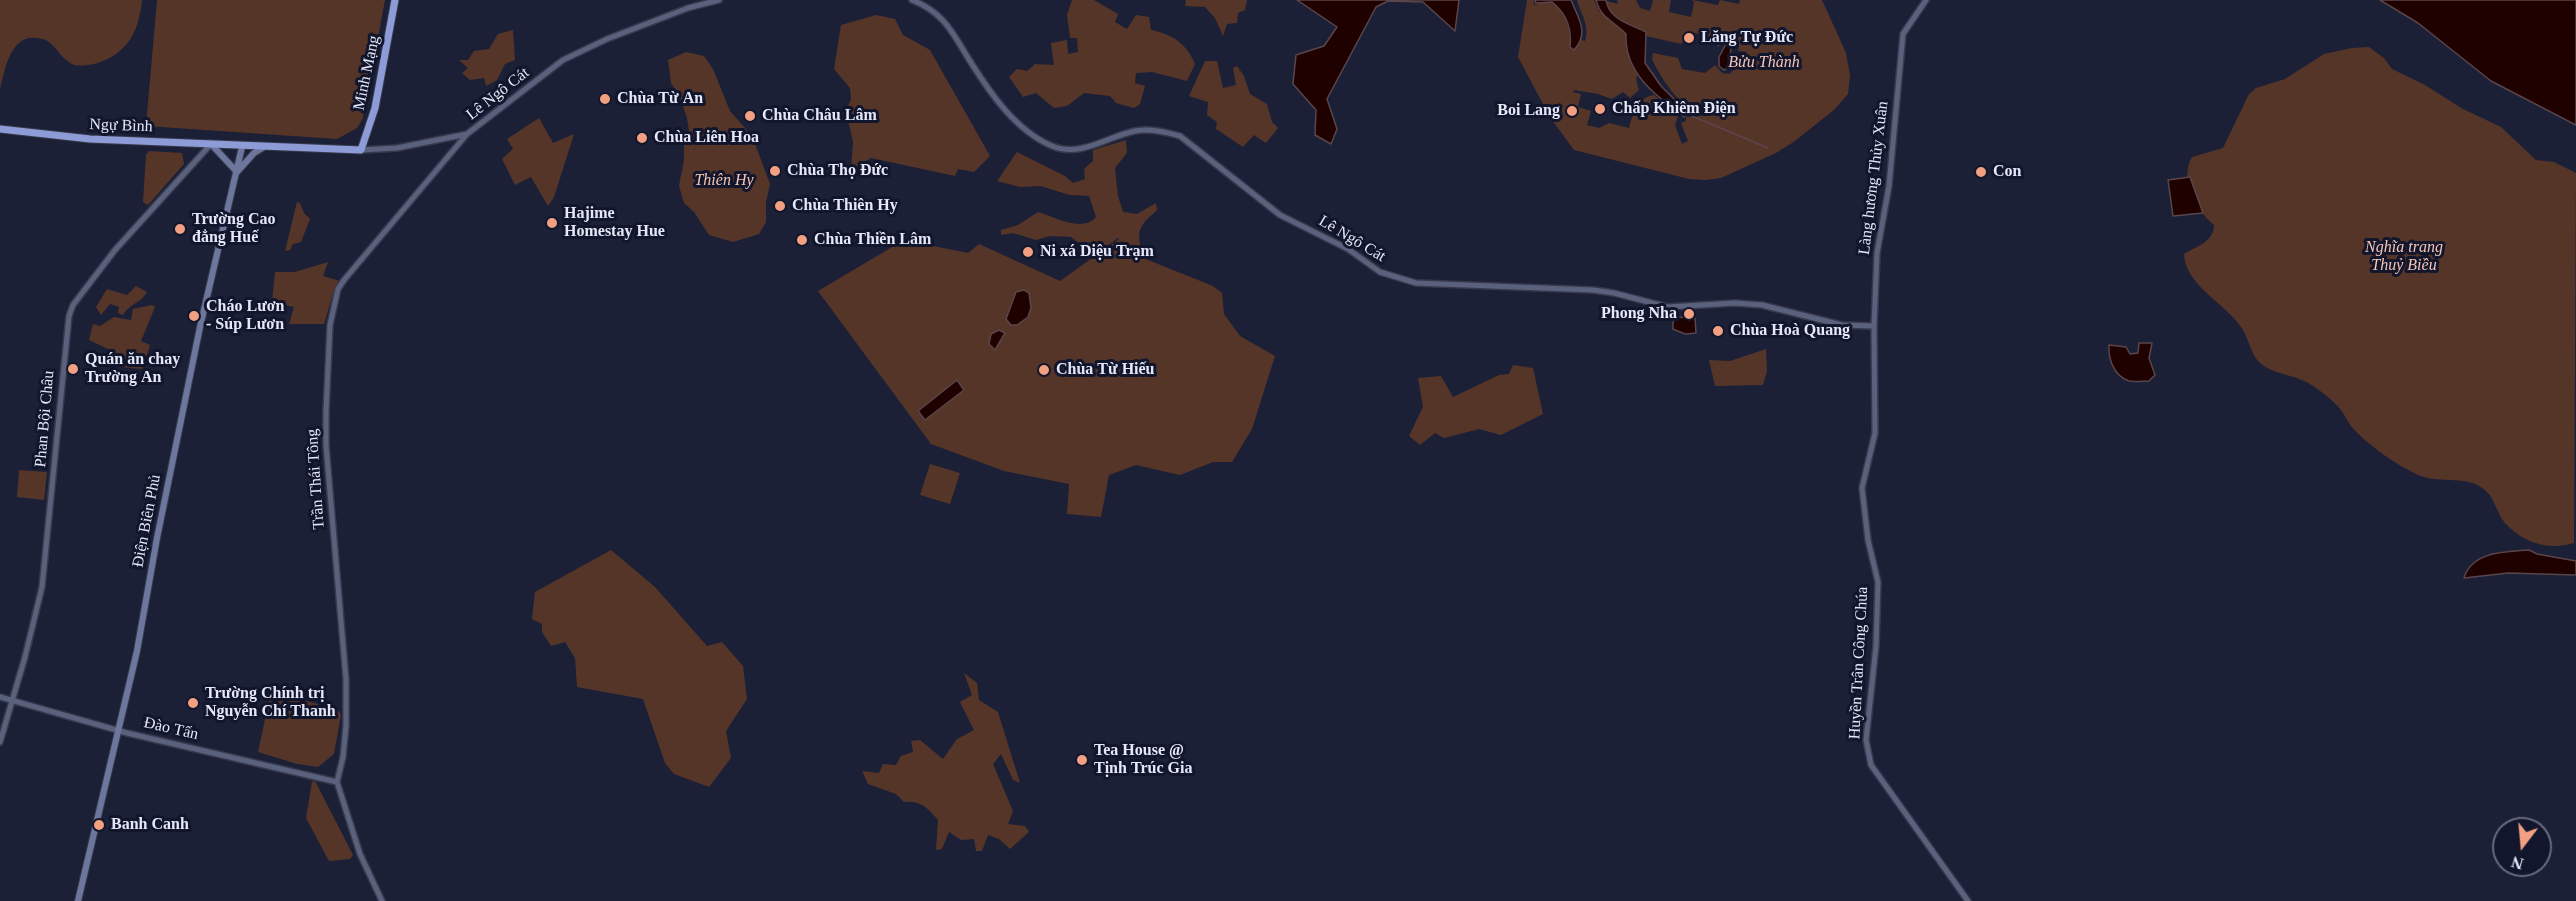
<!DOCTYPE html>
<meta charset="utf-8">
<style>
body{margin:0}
#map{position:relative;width:2576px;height:901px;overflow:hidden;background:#1b2037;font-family:"Times New Roman",serif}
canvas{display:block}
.north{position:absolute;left:2492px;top:817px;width:60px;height:60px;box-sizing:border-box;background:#12162c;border:2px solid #666a7e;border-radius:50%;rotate:196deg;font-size:16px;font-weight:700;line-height:24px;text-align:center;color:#e4e8f8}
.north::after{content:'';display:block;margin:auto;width:21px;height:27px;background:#f3a082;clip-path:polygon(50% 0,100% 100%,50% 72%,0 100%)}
</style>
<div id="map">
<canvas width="2576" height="901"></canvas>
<div class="north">N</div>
</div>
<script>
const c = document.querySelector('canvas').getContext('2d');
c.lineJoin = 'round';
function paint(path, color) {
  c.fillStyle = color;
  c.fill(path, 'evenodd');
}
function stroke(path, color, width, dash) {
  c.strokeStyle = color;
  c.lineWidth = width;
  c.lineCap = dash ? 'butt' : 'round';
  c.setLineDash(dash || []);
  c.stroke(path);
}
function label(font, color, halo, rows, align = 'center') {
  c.font = font + ' "Times New Roman",serif';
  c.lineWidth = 6;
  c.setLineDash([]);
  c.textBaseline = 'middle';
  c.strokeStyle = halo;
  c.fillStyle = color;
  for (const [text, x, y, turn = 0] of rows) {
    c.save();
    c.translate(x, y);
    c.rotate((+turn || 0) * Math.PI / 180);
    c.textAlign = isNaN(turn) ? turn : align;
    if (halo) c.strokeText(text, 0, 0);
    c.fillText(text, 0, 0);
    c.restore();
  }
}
const green = new Path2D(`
 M0,0H142C139,32 127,55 94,64C88,65 78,67 72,64C62,59 57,48 49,42C45,39 40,38 36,38C10,35 5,70 0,89Z
 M157,0H385L363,118L357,128L337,139L146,126Z
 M1072,0H1094L1118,14L1115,22L1127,29L1136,15L1149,17L1151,30C1172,34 1187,44 1195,64L1187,81L1152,72L1136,73L1135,83L1145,86L1140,104L1134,108L1116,103L1110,96L1084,93L1067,106L1054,108L1036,93L1023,97L1009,77L1017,69L1027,71L1035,64L1054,65L1051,43L1067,40L1068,54L1078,52L1077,38H1070L1067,15Z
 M1186,0H1247L1245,10L1238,13L1237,23L1227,24L1223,36L1215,18L1205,7L1185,6Z
 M1527,0H1534V5C1538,4 1544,1 1549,1C1566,3 1571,35 1570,47H1577L1581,40L1585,41C1590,25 1581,15 1577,0H1594L1599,11L1626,34L1631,64L1638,74L1636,79L1639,90L1630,98L1623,92L1612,99L1598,94L1574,90L1573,92L1581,94L1578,107L1591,111L1587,125L1599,128L1609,123L1629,128C1633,113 1638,97 1654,95L1678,116L1675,125L1682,144L1688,141L1681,123L1686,121V117H1698C1678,102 1662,81 1652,59L1653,53L1678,58L1682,69L1705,73L1715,65L1722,73L1729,74L1735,69L1736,64L1745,66L1747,52L1738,51L1739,46L1732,41H1723L1718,47L1713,37L1690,32L1681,44L1646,36L1645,32C1630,25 1610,19 1606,1L1618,4L1617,0H1636L1640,8L1650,11L1653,0H1671L1669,12L1691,17L1694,3L1692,0L1718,5L1720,0L1739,4L1740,0H1822L1846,53L1850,75L1848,94L1835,109L1795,141L1776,153L1721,178L1705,180L1689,179L1574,150L1550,117L1518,57Z
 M876,15L895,19L903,35L930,50L990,156L974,172L958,169L955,176L871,158L851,170L853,142L846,111L851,99L850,88L834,69L841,25Z
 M513,30L515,60L505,64L497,80L486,86L484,78L470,80L462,73L468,68L459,60H468L474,51L489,49L498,34Z
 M2369,47L2384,58L2392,69L2425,85L2461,108L2501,127L2536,160L2554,162L2576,173L2574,543C2549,551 2523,543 2505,523C2497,514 2495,499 2486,491C2468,474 2442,484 2421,476C2399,467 2366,444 2351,426C2347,421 2345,415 2341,410C2334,401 2321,391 2310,384C2294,374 2274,375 2260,363C2250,354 2249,338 2241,327C2226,304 2185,285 2184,254C2197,246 2214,242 2214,225C2196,210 2179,179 2192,157L2223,148L2249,94L2256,88L2285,79L2324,54L2352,48Z
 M686,52L704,56L713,69L730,111L752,136L770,184L766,202V222L759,234L733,242L709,235L694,212L684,203L679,186L684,160V142L689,131L687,118L680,97L671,83L668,60Z
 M1205,61H1217L1223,88L1236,85L1233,68L1237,66L1244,76L1250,94L1267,104L1272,122L1278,128L1266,143L1254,135L1243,147L1216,129L1217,122L1207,115L1208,102L1189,96Z
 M539,118L553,143L574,134L554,197L548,206L531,177L515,185L502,159L513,149L507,139Z
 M1126,140L1127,153L1115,168L1118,196L1123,212L1137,214L1156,203L1157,210C1150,217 1140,223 1139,235C1139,242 1142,247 1139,255L1118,238L1094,255L1071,237L1050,236L1036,240L1013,233L1001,235V230L1018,225L1038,212C1055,217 1082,233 1096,217L1089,196L1070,195L1040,186L1020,187L997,181L1017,152L1065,176L1073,183L1085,179L1084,169L1093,161V150Z
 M149,151L182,153L184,164L148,205L143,202L146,155Z
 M297,202L300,203L304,213L310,219L301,242L293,244L290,250L285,251Z
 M1119,239L1138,256L1213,286L1222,293L1224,314L1240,336L1275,356L1252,429L1232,462H1213L1180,475L1136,465L1109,475L1101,517L1067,514L1069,484L1004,471L931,444L818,291L904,240L968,253L979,244L1060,281Z
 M328,262L323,276L340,281L333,294L324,324H289L294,307L272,302L275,272H295Z
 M136,286L147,292C141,303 129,304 123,315L118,313L119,307L110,304L101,315L96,307L107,289L127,295Z
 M152,305L155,307L141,341L150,345L142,369L122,367L123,356L89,340L93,324L100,326L114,317L131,320L133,309Z
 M1766,349L1767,371L1763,385L1715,386L1709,360L1730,361Z
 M1513,365L1533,368L1543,414L1501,435L1479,429L1444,438L1435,433L1420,445L1409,436L1423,407L1418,378L1441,376L1453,397L1499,375L1509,374Z
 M930,464L960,473L950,504L920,495Z
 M19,470L47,472L44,500L17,497Z
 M611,550L655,587L707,646L722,642L743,666L747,699L726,731L731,758L709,787L674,774L665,763L643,699L577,687L575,658L565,642L551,646L542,632V624L532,619L535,592Z
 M964,673L977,683L979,700L998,712L1020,783L1013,780L1001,754L993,764L1013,811L1008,824L1025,826L1029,832L1010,849L999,839L988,835L982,851H976L974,839L961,840L949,832L942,849L936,850L938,820C928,808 920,800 904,802L896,794L868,784L862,771L879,773L883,764L896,765L901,756L913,752L911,741L920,740L943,759L957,739L974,730L960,702L972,695Z
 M271,692L318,704L317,708L339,711L341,715L334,754L318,767L297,764L258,752Z
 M315,781L353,855L350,859L329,861L306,818L312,782Z`);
const water = new Path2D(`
 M1297,0H1459L1455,31L1423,2L1388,1L1376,7L1327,99L1337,129L1331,144L1315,135L1316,110L1293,84L1296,55L1324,46L1337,27Z
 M1535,0H1571C1578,18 1590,33 1574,50L1570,47C1572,29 1566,13 1552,2L1536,3Z
 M1596,0H1606C1609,20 1630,24 1646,32L1645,63L1661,86L1686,111L1688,114L1684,117C1656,96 1624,73 1626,34C1614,21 1601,19 1596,0Z
 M2380,0H2576V125L2491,81L2418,23Z
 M1726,44L1731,46L1729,68L1724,70L1719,66V57Z
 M2190,177L2203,213L2173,216L2168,180Z
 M1024,290L1029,293L1031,308L1028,317L1017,325H1011L1006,319L1016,292Z
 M1675,317L1695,318L1696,333L1685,334L1673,329V323Z
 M999,330L1005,333L995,350L989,344L991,334Z
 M2139,343H2152L2149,358L2155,375L2149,381C2143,381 2135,382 2129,381C2114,376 2108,359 2109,345L2126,347L2130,354L2138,353Z
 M957,380L964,390L925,420L918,411Z
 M2529,550L2537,554L2576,561V575L2508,573L2464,578C2472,551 2505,552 2529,550Z`);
const stream = new Path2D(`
 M1687,114L1768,148`);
const tertiary = new Path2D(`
 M912,0C945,13 953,34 970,61C990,93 1016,131 1052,146C1081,158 1108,136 1135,131C1150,128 1166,132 1180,136L1280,215L1348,249L1380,272L1416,283L1593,290L1614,293L1668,307L1735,303L1762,305L1842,325L1874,326
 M1926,0L1903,34L1889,186L1877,253L1874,326L1875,433L1862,488L1868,540L1878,582L1876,646L1866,740L1871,765L1968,901
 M361,150L397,148L467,134L563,60L607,39L688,8L719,0
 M0,697L127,733L337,782
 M0,742L25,657L42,587L69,316L73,305L115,250L211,144
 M382,901L360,854L337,782L343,757L346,726V679L326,445V412L330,325L338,289L344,280L467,134`);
const secondary = new Path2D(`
 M211,144L237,172L254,153L264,147
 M78,901L137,651L157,538L200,327L242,147`);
const trunk = new Path2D(`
 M0,129L90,139L361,150L375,108L395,0`);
const markers = [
 [1689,38,6,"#f3a082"],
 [605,99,6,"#f3a082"],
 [1600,109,6,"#f3a082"],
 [1572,111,6,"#f3a082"],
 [750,116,6,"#f3a082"],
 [642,138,6,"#f3a082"],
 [775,171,6,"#f3a082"],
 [1981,172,6,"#f3a082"],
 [780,206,6,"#f3a082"],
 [552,223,6,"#f3a082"],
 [180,229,6,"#f3a082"],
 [802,240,6,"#f3a082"],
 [1028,252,6,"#f3a082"],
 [1689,314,6,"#f3a082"],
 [194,316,6,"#f3a082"],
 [1718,331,6,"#f3a082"],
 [73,369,6,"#f3a082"],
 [1044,370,6,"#f3a082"],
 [193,703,6,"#f3a082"],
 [1082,760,6,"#f3a082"],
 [99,825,6,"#f3a082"]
];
const poiNames = [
 ["Lăng Tự Đức",1701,38],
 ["Chùa Từ An",617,99],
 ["Chấp Khiêm Điện",1612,109],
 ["Boi Lang",1560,111,"right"],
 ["Chùa Châu Lâm",762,116],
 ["Chùa Liên Hoa",654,138],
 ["Chùa Thọ Đức",787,171],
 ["Con",1993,172],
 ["Chùa Thiên Hy",792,206],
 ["Hajime",564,214],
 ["Homestay Hue",564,232],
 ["Trường Cao",192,220],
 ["đẳng Huế",192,238],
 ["Chùa Thiền Lâm",814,240],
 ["Ni xá Diệu Trạm",1040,252],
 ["Cháo Lươn",206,307],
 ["- Súp Lươn",206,325],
 ["Phong Nha",1677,314,"right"],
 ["Chùa Hoà Quang",1730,331],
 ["Quán ăn chay",85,360],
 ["Trường An",85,378],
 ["Chùa Từ Hiếu",1056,370],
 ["Trường Chính trị",205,694],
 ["Nguyễn Chí Thanh",205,712],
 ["Tea House @",1094,751],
 ["Tịnh Trúc Gia",1094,769],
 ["Banh Canh",111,825]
];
const parkNames = [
 ["Bửu Thành",1764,63],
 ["Thiên Hy",724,181],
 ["Nghĩa trang",2404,248],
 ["Thuỷ Biều",2404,266]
];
const streetNames = [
 ["Minh Mạng",367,73,-78],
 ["Lê Ngô Cát",498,94,-38],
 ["Ngự Bình",121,126,2],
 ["Làng hương Thủy Xuân",1874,178,-83],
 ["Lê Ngô Cát",1352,239,31],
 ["Phan Bội Châu",45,419,-85],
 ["Trần Thái Tông",316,479,-94],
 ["Điện Biên Phủ",147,521,-79],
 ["Huyền Trân Công Chúa",1859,663,-87],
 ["Đào Tấn",171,729,13]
];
paint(green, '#563529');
paint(water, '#1f0100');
stroke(water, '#5a464a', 1.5);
stroke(stream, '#5a464a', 1.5);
stroke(tertiary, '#373a4d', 8);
stroke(secondary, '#373a4d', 8);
stroke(trunk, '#373a4d', 9);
stroke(tertiary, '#5a617c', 5);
stroke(secondary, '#6d779e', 6);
stroke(trunk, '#8d9cd7', 7);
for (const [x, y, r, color] of markers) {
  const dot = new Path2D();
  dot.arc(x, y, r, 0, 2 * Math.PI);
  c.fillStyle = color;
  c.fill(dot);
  stroke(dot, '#12162c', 2);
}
label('bold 16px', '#e4e8f8', '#12162c', poiNames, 'left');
label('italic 16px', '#f7c5b3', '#12162c', parkNames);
label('16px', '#e4e8f8', '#12162c', streetNames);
</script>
